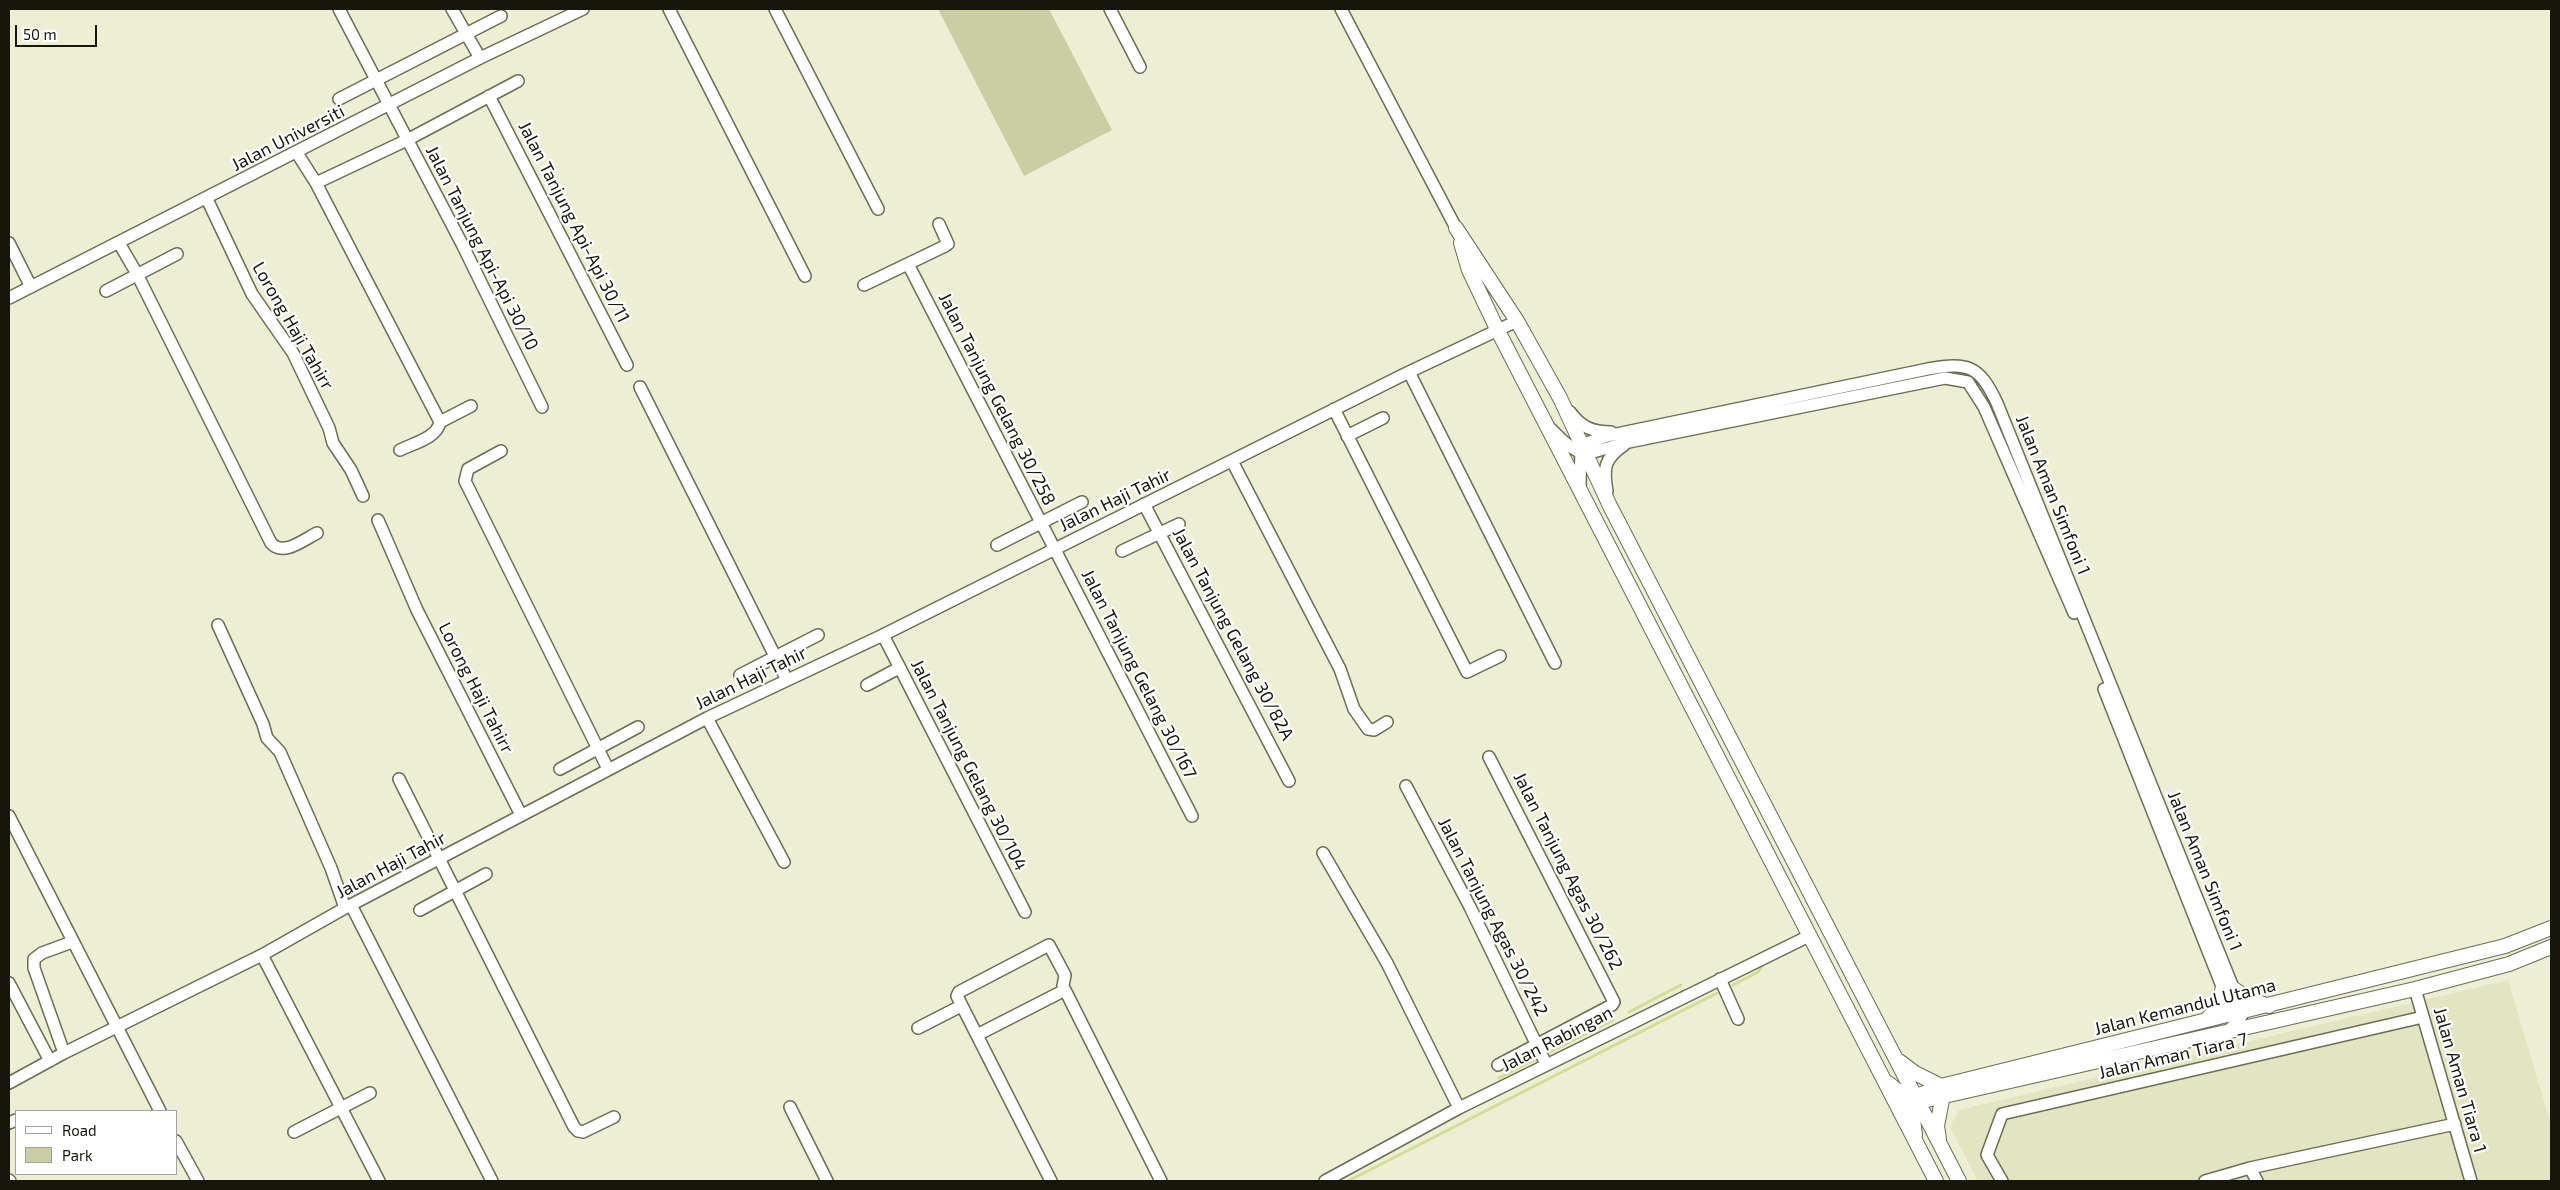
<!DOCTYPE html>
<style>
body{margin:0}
#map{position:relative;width:2560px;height:1190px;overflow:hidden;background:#edefd4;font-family:"Exo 2",sans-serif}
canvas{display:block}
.frame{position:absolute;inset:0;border:10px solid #16160d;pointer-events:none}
.legend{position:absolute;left:15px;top:1110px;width:162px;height:65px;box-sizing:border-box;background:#fff;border:1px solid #a2a29e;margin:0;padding:6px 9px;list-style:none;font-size:15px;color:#16160d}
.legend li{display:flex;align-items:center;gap:10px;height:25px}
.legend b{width:25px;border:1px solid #a2a29e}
.scale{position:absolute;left:15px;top:25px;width:82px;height:22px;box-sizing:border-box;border:2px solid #16160d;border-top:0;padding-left:6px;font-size:15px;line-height:18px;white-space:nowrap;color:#16160d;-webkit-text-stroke:4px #fff;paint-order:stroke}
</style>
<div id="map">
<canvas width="2560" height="1190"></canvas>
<div class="frame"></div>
<ul class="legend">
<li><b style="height:6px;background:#fff"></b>Road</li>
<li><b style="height:14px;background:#cbcda4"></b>Park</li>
</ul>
<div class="scale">50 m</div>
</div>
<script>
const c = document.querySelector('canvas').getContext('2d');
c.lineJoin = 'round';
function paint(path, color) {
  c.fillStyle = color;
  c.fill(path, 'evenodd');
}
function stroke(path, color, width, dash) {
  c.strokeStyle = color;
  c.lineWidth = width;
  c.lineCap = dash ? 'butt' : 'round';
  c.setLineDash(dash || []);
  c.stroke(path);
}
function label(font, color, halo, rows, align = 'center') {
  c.font = font + ' "Exo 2",sans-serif';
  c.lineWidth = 4.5;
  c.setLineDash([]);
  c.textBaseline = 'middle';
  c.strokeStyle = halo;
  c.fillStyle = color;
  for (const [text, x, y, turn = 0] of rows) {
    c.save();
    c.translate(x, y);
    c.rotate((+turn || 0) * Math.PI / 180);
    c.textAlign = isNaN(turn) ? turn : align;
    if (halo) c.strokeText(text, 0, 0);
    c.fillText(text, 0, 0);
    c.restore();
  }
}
const built = new Path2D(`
 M2508,980L2551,1125V1181H1978L1950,1127L1959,1110Z`);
const green = new Path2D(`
 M938,9H1049L1112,130L1024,176Z`);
const stream = new Path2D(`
 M1733,985L1758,972L1764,963
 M1629,1012L1681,985
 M1550,1052L1613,1020
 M1499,1078L1534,1060
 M1348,1181L1717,993`);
const minor = new Path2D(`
 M339,9L462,244L542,407
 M452,9L480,58
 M669,9L805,276
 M775,9L878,209
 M1110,9L1140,67
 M1341,9L1456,228
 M489,96L627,365
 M339,99L501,16
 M297,153L316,183L440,422C437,438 414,443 400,450
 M316,183L407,140L518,81
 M207,199L252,294L293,353L329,428L333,443L351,470L363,496
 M9,243L31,287
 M119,243L137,274L271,543C283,557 305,539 317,533
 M908,264L1192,816
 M864,285L945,246L948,244L939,224
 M106,291L177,254
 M9,298L480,58L583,9
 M1409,372L1555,663
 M640,387L787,680
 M1334,409L1467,672L1500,656
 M1570,412C1581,427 1592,432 1611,432
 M440,422L471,406
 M1551,429C1561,439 1572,451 1586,454L1629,442L1945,378L1968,382L1984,407L2074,613
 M1347,436L1383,418
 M501,451L468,469L465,481L608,769
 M1232,461L1340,669L1354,709L1368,729L1374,730L1387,722
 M1580,489L1581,445L1607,436L1928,369C1968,362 1979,365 1997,403L2243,1012L2240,1019L2227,1032
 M1607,491C1603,468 1604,459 1624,445
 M1144,504L1289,781
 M378,520L417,610L521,815
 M997,545L1082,502
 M1122,551L1179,524
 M218,625L263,724L267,738L280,752L331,868L345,908
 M883,635L1025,912
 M740,675L818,635
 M867,685L899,668
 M2104,689L2233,1014L2238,1018
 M707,718L784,862
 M1489,757L1614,1002L1612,1005L1498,1065
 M560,769L638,727
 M399,779L574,1127L578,1131L583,1132L614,1117
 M1406,786L1470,907L1546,1064
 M9,816L160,1111
 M1323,853L1387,963L1459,1108
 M351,905L492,1181
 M420,910L486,874
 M262,955L379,1181
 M1720,979L1738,1019
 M9,983L50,1061
 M2415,989L2471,1181
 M918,1028L961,1006
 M977,1035L1065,990L1161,1181
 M64,1053L34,968V959L42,953L72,942
 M9,1083L64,1053L262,955L345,908L707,718L883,635L1409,372L1517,321
 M790,1107L827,1181
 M9,1123L16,1120
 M294,1132L370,1093
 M176,1141L198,1181
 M2250,1168L2257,1181
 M9,1180L10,1181
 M1051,1181L957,996L959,992L1049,945L1065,975L1063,986
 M1325,1181L1459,1108L1809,936
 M2002,1181L1987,1155L2002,1114L2423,1017
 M2205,1181L2250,1168L2455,1124`);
const tertiary = new Path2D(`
 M1456,228L1517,321L1560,398L1610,506L1959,1181
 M1461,243L1469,270L1498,331L1936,1181
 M2234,989L2247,998L2269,1006
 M2207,1019L2219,1007L2223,986
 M1899,1061L1915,1073L1941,1086
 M1888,1083L1911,1102H1918L2415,989L2509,964L2551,947
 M1915,1135L1911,1102L1915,1097L1941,1086L2505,946L2551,928
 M1939,1139L1937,1126L1943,1095`);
const streetNames = [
 ["Jalan Universiti",288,138,-27],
 ["Jalan Tanjung Api-Api 30/11",574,222,63],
 ["Jalan Tanjung Api-Api 30/10",482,248,63],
 ["Lorong Haji Tahirr",293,326,60],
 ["Jalan Tanjung Gelang 30/258",997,399,63],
 ["Jalan Aman Simfoni 1",2053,495,68],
 ["Jalan Haji Tahir",1115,500,-26],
 ["Jalan Tanjung Gelang 30/82A",1233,634,62],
 ["Jalan Tanjung Gelang 30/167",1139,674,63],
 ["Jalan Haji Tahir",751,678,-26],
 ["Lorong Haji Tahirr",476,688,63],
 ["Jalan Tanjung Gelang 30/104",969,765,63],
 ["Jalan Haji Tahir",391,865,-28],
 ["Jalan Tanjung Agas 30/262",1568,871,63],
 ["Jalan Aman Simfoni 1",2205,871,68],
 ["Jalan Tanjung Agas 30/242",1493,917,63],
 ["Jalan Kemandul Utama",2185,1007,-14],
 ["Jalan Rabingan",1557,1039,-27],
 ["Jalan Aman Tiara 7",2173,1056,-13],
 ["Jalan Aman Tiara 1",2460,1080,74]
];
paint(built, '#e3e5c2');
paint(green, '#cbcda4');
stroke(stream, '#d6da94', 3);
stroke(minor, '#6b6d55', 14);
stroke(tertiary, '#6b6d55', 16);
stroke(minor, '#fff', 11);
stroke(tertiary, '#fff', 14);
label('18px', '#16160d', '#fff', streetNames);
</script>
